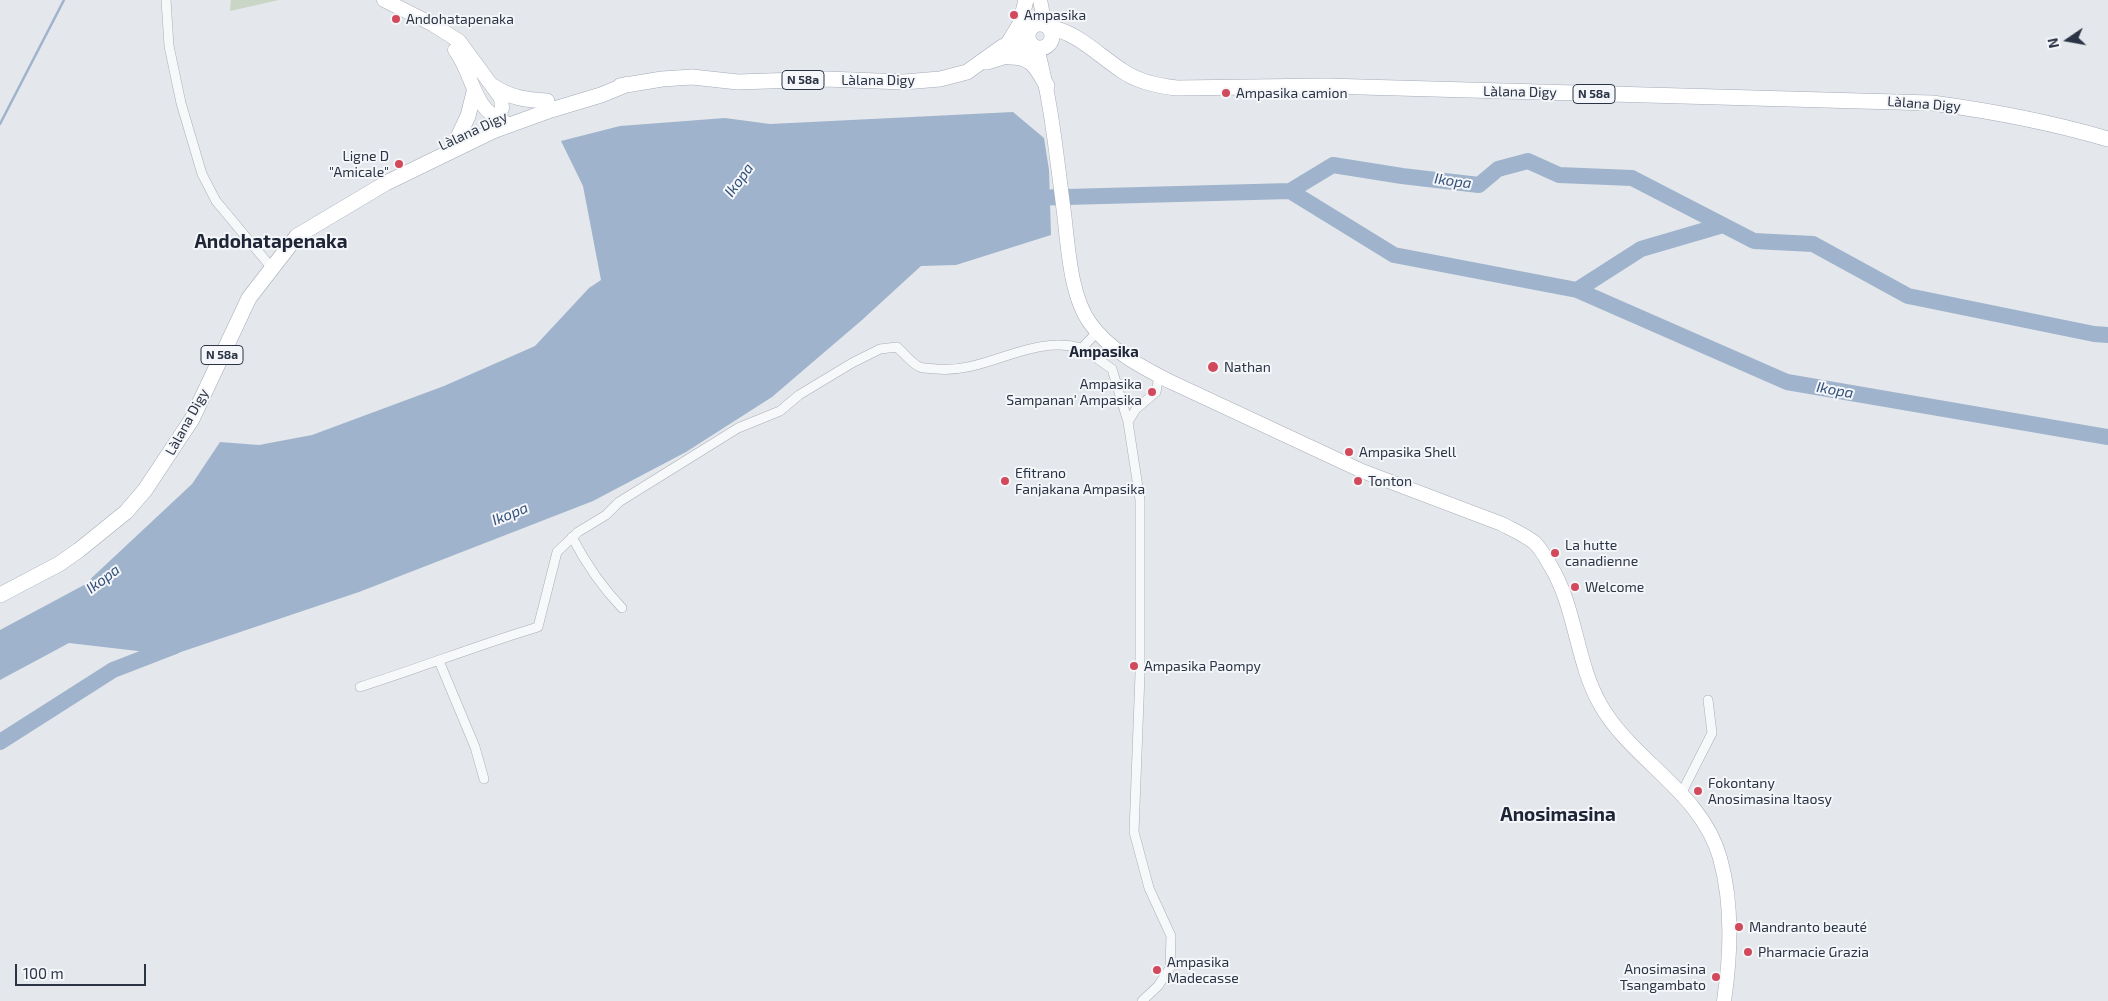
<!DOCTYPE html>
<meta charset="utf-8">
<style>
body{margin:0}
#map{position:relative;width:2108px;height:1001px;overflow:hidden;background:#e4e7ec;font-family:"Exo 2",sans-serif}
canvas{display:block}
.north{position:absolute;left:2043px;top:15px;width:50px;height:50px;-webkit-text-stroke:4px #f4f6f9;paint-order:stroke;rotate:258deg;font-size:14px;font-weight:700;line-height:20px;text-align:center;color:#2b3445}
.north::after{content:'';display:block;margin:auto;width:18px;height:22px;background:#2b3445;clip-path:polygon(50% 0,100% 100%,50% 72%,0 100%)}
.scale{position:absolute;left:15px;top:964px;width:131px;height:22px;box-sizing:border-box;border:2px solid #2b3445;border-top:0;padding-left:6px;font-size:15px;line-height:18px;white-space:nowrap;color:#2b3445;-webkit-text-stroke:4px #f4f6f9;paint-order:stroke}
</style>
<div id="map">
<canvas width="2108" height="1001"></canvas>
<div class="north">N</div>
<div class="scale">100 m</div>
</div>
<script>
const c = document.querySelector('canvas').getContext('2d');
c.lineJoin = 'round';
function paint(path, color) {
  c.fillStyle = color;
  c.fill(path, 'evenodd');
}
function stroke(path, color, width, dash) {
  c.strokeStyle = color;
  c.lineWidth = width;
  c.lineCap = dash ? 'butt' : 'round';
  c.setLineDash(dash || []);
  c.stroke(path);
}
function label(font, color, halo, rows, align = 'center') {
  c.font = font + ' "Exo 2",sans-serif';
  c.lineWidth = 4;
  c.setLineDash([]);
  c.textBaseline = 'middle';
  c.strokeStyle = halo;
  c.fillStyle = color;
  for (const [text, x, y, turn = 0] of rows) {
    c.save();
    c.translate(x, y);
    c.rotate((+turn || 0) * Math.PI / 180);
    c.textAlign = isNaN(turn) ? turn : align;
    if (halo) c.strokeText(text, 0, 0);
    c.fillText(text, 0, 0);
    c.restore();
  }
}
const green = new Path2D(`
 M231,0H279L230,11Z`);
const water = new Path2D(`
 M1013,112L1044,138L1049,170L1051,235L956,265L921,266L862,320L772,397L686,452L593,501L359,592L172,655L69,643L0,680V630L84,585L192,484L220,442L259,445L312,435L444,386L535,346L589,288L601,280L583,186L561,141L620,126L725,118L770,124Z`);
const stream = new Path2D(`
 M0,124L64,0`);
const river = new Path2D(`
 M1290,191L1394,255L1577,290L1787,382L2108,437
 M1029,198L1290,191L1333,165L1402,176L1479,185L1498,169L1528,161L1559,175L1632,178L1754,241L1813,244L1908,296L2094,334L2108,335
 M1577,290L1641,249L1723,225
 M0,742L113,670L175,646`);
const street = new Path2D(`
 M166,0L169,46L181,103L202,174L216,201L271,267
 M1082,348L1112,369L1128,422L1140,500V674L1134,832L1149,888L1171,936L1170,968L1158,986L1142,1001
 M1128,422L1136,409L1156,392L1159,376
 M572,537C586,564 601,586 622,608
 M439,661L475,747L484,779
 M360,687C420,668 478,645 538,627L557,552L578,532L606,515L619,502L738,428L780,411L799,395L852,363L880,349L897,347C904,353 913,365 920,367C925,369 931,368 936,369C987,374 1029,334 1082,348L1097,332
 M1681,794L1712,733L1708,700`);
const secondary = new Path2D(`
 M384,0L432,24L459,41L501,98L502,108L493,131
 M1040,0L1045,25
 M1037,48C1051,100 1056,152 1063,205C1068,241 1069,294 1090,323C1109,350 1140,366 1169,381L1362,471L1502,524C1513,530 1525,535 1535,543C1541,549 1546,558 1550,565C1576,607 1576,662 1600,704C1631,760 1702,792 1720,858C1733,904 1731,954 1724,1001
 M455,50C474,75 472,110 505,122`);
const primary = new Path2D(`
 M1028 36a12 12 0 1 1 24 0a12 12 0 1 1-24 0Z
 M1048,27C1077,32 1097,54 1121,70C1138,82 1157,86 1177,88L1326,86L1932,103C1992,111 2050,122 2108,139
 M1009,42L1020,24L1026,0
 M1010,57C1033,57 1036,68 1047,86
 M987,62L1035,47
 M493,86C510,98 527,100 547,101
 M620,86L662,79L692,77L738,82L826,79L904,82L940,79L967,72L1002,47L1028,33
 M458,137L468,116L474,92
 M0,595L59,564L79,550L126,512L145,490L192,419L249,298L297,236L386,183L493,131L551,110L601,95L628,84`);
const markers = [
 [1014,15,5,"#d1495b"],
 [396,19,5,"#d1495b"],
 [1226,93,5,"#d1495b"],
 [399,164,5,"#d1495b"],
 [1213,367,6,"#d1495b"],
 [1152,392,5,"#d1495b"],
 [1349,452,5,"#d1495b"],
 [1005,481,5,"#d1495b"],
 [1358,481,5,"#d1495b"],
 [1555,553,5,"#d1495b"],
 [1575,587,5,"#d1495b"],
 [1134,666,5,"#d1495b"],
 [1698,791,5,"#d1495b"],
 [1739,927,5,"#d1495b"],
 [1748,952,5,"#d1495b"],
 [1157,970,5,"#d1495b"],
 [1716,977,5,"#d1495b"]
];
const shields = [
 [803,80,42],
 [1594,94,42],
 [222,355,42]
];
const shieldNames = [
 ["N 58a",803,80],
 ["N 58a",1594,94],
 ["N 58a",222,355]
];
const poiNames = [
 ["Ampasika",1024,15],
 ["Andohatapenaka",406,19],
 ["Ampasika camion",1236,93],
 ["Ligne D",389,156,"right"],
 ["\"Amicale\"",389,172,"right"],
 ["Nathan",1224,367],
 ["Ampasika",1142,384,"right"],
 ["Sampanan' Ampasika",1142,400,"right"],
 ["Ampasika Shell",1359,452],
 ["Efitrano",1015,473],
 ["Fanjakana Ampasika",1015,489],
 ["Tonton",1368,481],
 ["La hutte",1565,545],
 ["canadienne",1565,561],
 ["Welcome",1585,587],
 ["Ampasika Paompy",1144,666],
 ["Fokontany",1708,783],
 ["Anosimasina Itaosy",1708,799],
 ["Mandranto beauté",1749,927],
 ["Pharmacie Grazia",1758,952],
 ["Ampasika",1167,962],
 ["Madecasse",1167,978],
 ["Anosimasina",1706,969,"right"],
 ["Tsangambato",1706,985,"right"]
];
const streetNames = [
 ["Làlana Digy",878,80],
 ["Làlana Digy",1520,92,1],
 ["Làlana Digy",1924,104,4],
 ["Làlana Digy",473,131,-25],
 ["Làlana Digy",187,422,-61]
];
const waterNames = [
 ["Ikopa",739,180,-54],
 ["Ikopa",1453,181,8],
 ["Ikopa",1835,390,10],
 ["Ikopa",510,514,-22],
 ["Ikopa",103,579,-37]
];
const neighbourhoodNames = [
 ["Ampasika",1104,352]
];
const districtNames = [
 ["Andohatapenaka",271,242],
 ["Anosimasina",1558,815]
];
paint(green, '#c9d6c5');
paint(water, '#9fb4cc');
stroke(stream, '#9fb4cc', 2.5);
stroke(river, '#9fb4cc', 16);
stroke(street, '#a9aeb7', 10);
stroke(secondary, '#a9aeb7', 15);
stroke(primary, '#a3abb8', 16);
stroke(street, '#f7f8fa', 9);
stroke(secondary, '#fff', 14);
stroke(primary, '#fff', 15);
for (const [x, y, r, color] of markers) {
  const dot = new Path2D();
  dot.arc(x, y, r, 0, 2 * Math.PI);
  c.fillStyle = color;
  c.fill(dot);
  stroke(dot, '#f4f6f9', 2);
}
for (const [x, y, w] of shields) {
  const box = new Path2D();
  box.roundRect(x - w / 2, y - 9.5, w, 19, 4);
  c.fillStyle = '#f4f6f9';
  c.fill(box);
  stroke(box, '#2b3445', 1);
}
label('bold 12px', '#2b3445', null, shieldNames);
label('14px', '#2b3445', '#f4f6f9', poiNames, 'left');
label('14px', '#2b3445', '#f4f6f9', streetNames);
label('italic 15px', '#34527a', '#f4f6f9', waterNames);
label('bold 15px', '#1d2536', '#f4f6f9', neighbourhoodNames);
label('bold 19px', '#1d2536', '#f4f6f9', districtNames);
</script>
